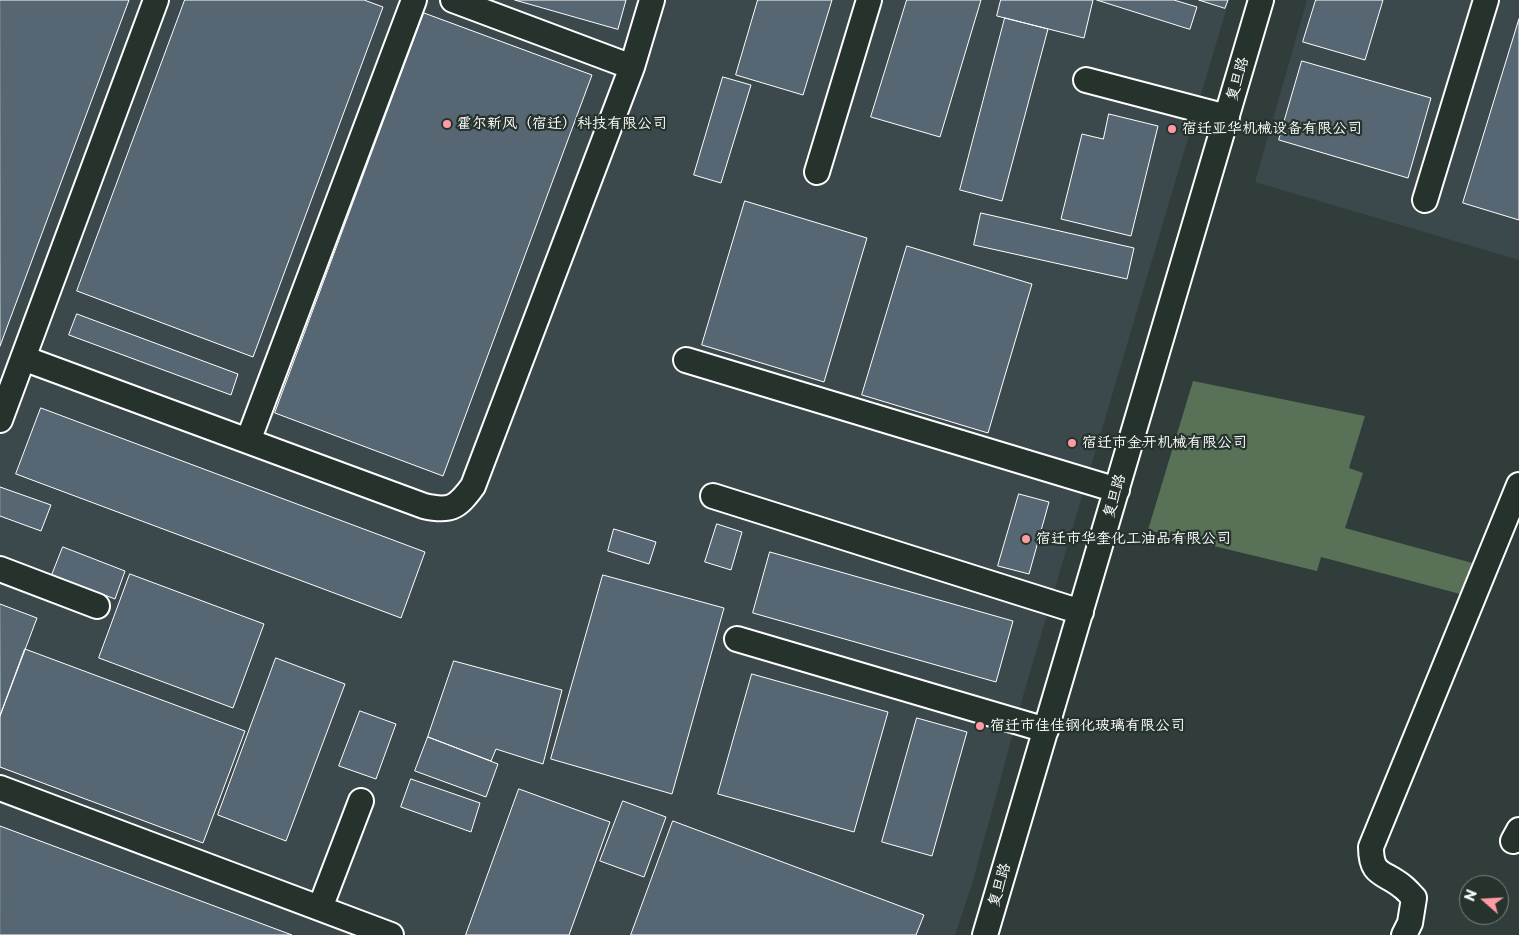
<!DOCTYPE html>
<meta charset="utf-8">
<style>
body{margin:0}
#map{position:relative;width:1519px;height:935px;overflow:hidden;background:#303d3b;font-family:"Playpen Sans",sans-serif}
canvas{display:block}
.north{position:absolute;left:1459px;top:875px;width:50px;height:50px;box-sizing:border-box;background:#26332d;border:1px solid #7d8581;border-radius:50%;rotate:289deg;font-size:14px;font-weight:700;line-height:20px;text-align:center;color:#fff}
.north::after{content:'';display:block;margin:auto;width:18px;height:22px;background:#ff9aa2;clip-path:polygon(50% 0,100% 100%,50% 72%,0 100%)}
</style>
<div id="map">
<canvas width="1519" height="935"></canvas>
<div class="north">N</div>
</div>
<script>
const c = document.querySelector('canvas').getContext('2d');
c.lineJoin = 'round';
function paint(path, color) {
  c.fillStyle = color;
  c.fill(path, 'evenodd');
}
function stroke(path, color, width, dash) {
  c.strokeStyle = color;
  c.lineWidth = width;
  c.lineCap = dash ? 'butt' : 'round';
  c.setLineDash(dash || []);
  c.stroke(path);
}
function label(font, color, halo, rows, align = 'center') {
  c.font = font + ' "Playpen Sans","LXGW WenKai TC",sans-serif';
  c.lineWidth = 4.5;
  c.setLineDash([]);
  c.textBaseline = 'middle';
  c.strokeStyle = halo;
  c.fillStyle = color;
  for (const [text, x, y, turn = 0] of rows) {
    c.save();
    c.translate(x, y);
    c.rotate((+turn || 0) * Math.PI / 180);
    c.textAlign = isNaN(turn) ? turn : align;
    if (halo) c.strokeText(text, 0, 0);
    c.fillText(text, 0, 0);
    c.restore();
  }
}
const built = new Path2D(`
 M0,0H1229L1025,689L972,884L955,935H0Z
 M1307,0H1519V260L1255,182Z`);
const green = new Path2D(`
 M1193,381L1365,416L1349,468L1363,473L1345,528L1476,564L1464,595L1321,557L1317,571L1148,530Z`);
const building = new Path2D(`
 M0,0H129L0,346Z
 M185,0H364L383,7L253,357L77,291Z
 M515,0H626L618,29Z
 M758,0H832L803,95L736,75Z
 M907,0H981L940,137L871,117Z
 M1001,0H1093L1084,38L997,16Z
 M1097,0H1174L1197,7L1190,29Z
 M1199,0H1228L1225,8Z
 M1316,0H1383L1365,60L1303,42Z
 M424,13L592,75L443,476L275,413Z
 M1005,18L1048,29L1002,201L960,190Z
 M1519,19V220L1463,203Z
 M1302,61L1431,98L1408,178L1279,140Z
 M723,77L751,85L721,183L694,175Z
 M1109,114L1158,126L1131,236L1061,219L1082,134L1103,139Z
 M745,201L867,238L824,382L702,345Z
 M981,213L1134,248L1127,279L974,245Z
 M907,246L1032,284L988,433L862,395Z
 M77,314L238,374L231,395L69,335Z
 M41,408L425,552L401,618L16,474Z
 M0,487L51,505L41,531L0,516Z
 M1019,494L1049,502L1029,574L998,566Z
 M717,524L742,532L731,570L705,562Z
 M614,529L656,542L649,564L608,551Z
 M63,547L125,571L115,599L52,575Z
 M770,552L1013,621L996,682L753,613Z
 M130,574L264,624L233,708L99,658Z
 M603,575L724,608L672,794L551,759Z
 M0,604L37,618L0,716Z
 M25,649L245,731L203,843L0,767V716Z
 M276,658L345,684L286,841L218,815Z
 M454,661L562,690L543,764L496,749L491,761L428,737Z
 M752,674L888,712L854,832L718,794Z
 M360,711L396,724L376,779L339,766Z
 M917,718L967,732L932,856L882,842Z
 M428,737L498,764L486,797L415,771Z
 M411,779L480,803L471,832L401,807Z
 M519,789L610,822L569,935H466Z
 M623,801L666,817L644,877L600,861Z
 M673,821L924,915L916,935H631Z
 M0,826L292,935H0Z`);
const minor = new Path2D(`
 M453,0L632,67
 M1086,80L1227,117
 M817,172L869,0
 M1425,200L1486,0
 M23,358L424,506C450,512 457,508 473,486L632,67L652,0
 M686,360L1117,490
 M0,420L156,0
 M248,441L414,0
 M713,496L1081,612
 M0,569L97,606
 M737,639L1046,730
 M0,788L391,935
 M1513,841L1519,830
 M320,908L361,801
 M985,935L1261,0
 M1404,935L1410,923L1414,898C1410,894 1407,890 1403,887C1384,871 1371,877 1371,847L1519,485`);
const markers = [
 [447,124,5,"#ff9aa2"],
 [1172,129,5,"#ff9aa2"],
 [1072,443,5,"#ff9aa2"],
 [1026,539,5,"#ff9aa2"],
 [980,726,5,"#ff9aa2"]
];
const streetNames = [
 ["复旦路",1238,79,-74],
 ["复旦路",1115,496,-74],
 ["复旦路",1000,885,-74]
];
const poiNames = [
 ["霍尔新风（宿迁）科技有限公司",457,124],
 ["宿迁亚华机械设备有限公司",1182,129],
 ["宿迁市金开机械有限公司",1082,443],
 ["宿迁市华奎化工油品有限公司",1036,539],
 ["宿迁市佳佳钢化玻璃有限公司",990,726]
];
paint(built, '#3c494c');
paint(green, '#597156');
paint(building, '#576673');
stroke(building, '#fff', 1);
stroke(minor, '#fff', 28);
stroke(minor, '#26332d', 24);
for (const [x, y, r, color] of markers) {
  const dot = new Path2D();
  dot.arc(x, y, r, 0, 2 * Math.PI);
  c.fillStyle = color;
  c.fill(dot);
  stroke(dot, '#26332d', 2);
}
label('15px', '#fff', '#26332d', streetNames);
label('15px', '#fff', '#26332d', poiNames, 'left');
</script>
